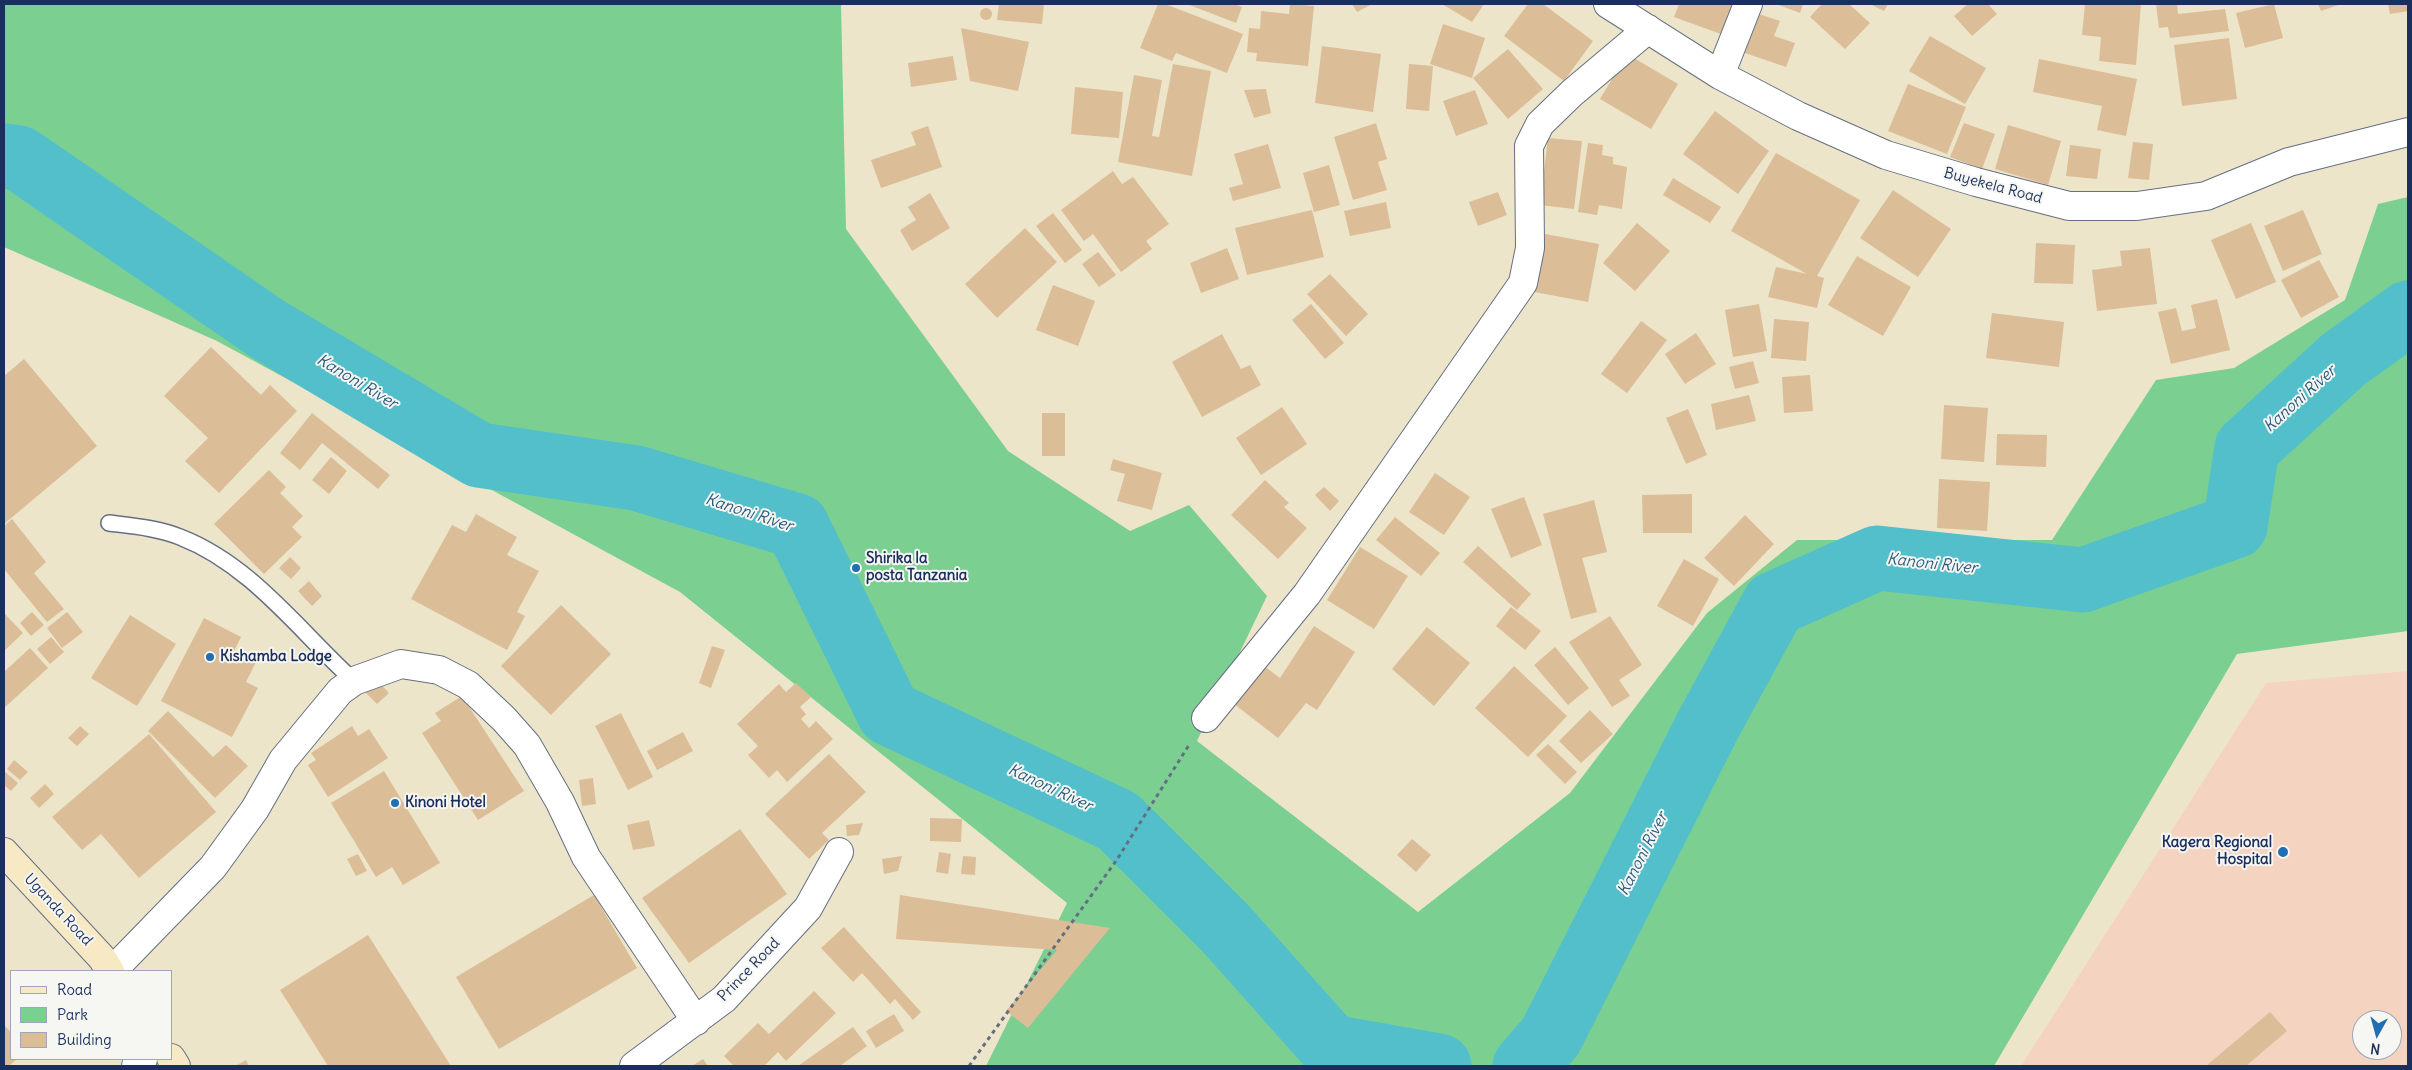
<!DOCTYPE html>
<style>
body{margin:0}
#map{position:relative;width:2412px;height:1070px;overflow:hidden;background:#ede5c9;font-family:Delius,sans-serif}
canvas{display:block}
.frame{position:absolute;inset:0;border:5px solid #1b2f5e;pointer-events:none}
.legend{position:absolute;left:10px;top:970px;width:162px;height:90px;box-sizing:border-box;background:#f6f6f2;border:1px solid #9ea6b7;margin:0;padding:6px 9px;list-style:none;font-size:15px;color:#1b2f5e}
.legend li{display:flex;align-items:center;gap:10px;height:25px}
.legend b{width:25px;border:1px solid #9ea6b7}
.north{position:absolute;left:2352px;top:1010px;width:50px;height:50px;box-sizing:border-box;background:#f6f6f2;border:1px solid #9ea6b7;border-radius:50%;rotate:187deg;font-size:14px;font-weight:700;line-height:20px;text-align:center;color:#1b2f5e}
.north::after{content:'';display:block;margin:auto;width:18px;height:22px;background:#1f6fb2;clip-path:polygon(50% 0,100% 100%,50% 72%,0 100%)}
</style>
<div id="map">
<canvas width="2412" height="1070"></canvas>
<div class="frame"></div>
<ul class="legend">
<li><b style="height:6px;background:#f6e9c3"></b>Road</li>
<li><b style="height:14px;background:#7bcf91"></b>Park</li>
<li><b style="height:14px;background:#dbbd98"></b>Building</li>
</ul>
<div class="north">N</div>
</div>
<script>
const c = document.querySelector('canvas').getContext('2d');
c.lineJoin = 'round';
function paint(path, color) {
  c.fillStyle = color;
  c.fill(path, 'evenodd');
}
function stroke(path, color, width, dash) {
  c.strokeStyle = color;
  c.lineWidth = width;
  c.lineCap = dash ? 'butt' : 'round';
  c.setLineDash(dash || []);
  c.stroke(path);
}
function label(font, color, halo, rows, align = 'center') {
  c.font = font + ' Delius,sans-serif';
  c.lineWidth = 4;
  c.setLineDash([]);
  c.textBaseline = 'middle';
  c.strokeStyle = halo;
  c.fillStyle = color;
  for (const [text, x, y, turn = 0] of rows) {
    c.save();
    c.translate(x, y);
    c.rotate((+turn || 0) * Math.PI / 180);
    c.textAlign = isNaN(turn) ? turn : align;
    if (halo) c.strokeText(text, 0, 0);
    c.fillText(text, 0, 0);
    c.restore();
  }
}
const built = new Path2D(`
 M2408,671V1066H2021L2266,683ZM2362,1020H2392V1050H2362Z`);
const green = new Path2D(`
 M4,4H841L846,229L1008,451L1130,531L1189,505L1267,596L1197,741L1418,912L1570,793L1707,613L1797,540H2052L2156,380L2234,368L2345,300L2378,204L2408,197V631L2237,654L1994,1066H986L1067,903L680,592L217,341L4,247Z`);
const river = new Path2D(`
 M4,156L19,158L269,330L479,455L636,478L797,526L889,713L1118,821L1227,930L1331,1047L1439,1066
 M1525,1066L1551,1036L1707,727L1774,604L1877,558L2083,580L2235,526L2247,448L2343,360L2408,313`);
const building = new Path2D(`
 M999,4H1044L1042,24L997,20Z
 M1158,4H1165L1243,34L1227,73L1176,53L1172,61L1140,48Z
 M1187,4H1234L1242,7L1236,23Z
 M1290,4L1314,6L1308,66L1256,61L1257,53L1247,52L1249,28L1260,29L1261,11L1289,14Z
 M1352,4H1372L1357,12Z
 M1442,4H1484L1472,22Z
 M1528,4H1543L1593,41L1564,81L1504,36Z
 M1679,4H1732L1721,34L1674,17Z
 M1776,4H1803L1800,13Z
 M1822,4H1849L1870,23L1845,49L1810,17Z
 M1870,4H1888L1884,11Z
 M1968,4H1988L1997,14L1972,36L1954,16Z
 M2085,4H2141L2136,65L2099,61L2101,37L2082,35Z
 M2156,4H2177L2178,14L2225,9L2229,31L2170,38L2168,27L2159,28Z
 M2274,4L2283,38L2245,48L2236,13Z
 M2318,4H2341L2321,11Z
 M2388,4H2408V11L2390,14Z
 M980 14a6 6 0 1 1 12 0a6 6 0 1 1-12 0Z
 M1756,13L1780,21L1774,36L1795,43L1786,67L1742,52Z
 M1443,24L1485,38L1472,78L1430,64Z
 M961,28L1029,42L1018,91L970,81Z
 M1930,36L1986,68L1965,104L1909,71Z
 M2229,38L2237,99L2182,106L2174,45Z
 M1322,46L1381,54L1373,112L1315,103Z
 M1508,49L1543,89L1508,119L1473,78Z
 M1627,54L1678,84L1651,129L1600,99Z
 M953,56L957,80L911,87L908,63Z
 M2039,59L2137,79L2126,136L2097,130L2102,106L2033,92Z
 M1173,64L1211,71L1192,176L1118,162L1134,75L1162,80L1152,136L1159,137Z
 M1409,64L1433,66L1429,111L1406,109Z
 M1908,84L1966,107L1947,154L1888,131Z
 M1075,87L1123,92L1119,138L1071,134Z
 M1266,89L1271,113L1254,118L1244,90Z
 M1475,90L1488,124L1456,136L1443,101Z
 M1715,111L1769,151L1738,194L1683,154Z
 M1376,123L1387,159L1378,162L1387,190L1353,200L1334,137Z
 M1964,123L1995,134L1982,169L1950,157Z
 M2008,125L2061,141L2048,185L1995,169Z
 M928,126L942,167L881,188L871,160L916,145L911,132Z
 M1548,138L1582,141L1574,209L1540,205Z
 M2133,142L2153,144L2149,180L2128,178Z
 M1588,143L1603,145L1602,155L1613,157V164L1627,167L1622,209L1599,205L1597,215L1578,212Z
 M1268,144L1281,188L1233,201L1229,188L1243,184L1234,154Z
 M2070,145L2101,149L2097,179L2066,176Z
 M1776,153L1860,200L1817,276L1824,278L1817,308L1768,297L1776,267L1807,274L1731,231Z
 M1329,165L1340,205L1314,212L1303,173Z
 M1113,171L1122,184L1133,177L1169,224L1146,241L1152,249L1121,272L1093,234L1084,241L1061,210Z
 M1673,178L1721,207L1710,223L1663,195Z
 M1893,190L1951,229L1918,277L1860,238Z
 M1498,192L1507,215L1478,226L1469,202Z
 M930,193L950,228L912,251L900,230L916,220L908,207Z
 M1386,202L1391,228L1350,236L1344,211Z
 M1312,210L1324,257L1247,275L1235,228Z
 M2303,210L2322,254L2283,271L2264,226Z
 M1053,213L1082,250L1065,263L1036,226Z
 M1637,223L1670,251L1635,291L1603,263Z
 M2251,223L2276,282L2236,299L2211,240Z
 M1025,228L1057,262L997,318L965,284Z
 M1540,233L1599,244L1588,302L1529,291Z
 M2036,243L2075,245L2073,284L2034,283Z
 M1227,248L1239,279L1201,293L1190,263Z
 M2150,248L2157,304L2097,311L2092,270L2122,266L2120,251Z
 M1098,252L1116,275L1099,287L1082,264Z
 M1857,256L1911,287L1883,336L1828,305Z
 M2319,260L2339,297L2301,318L2281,280Z
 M1330,274L1368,314L1346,336L1307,294Z
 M1053,285L1095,301L1078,346L1036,330Z
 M2217,299L2230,350L2171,364L2158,312L2176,308L2182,331L2196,328L2191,305Z
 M1311,304L1344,343L1325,359L1292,320Z
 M1759,304L1767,351L1733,357L1725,310Z
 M1992,313L2064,322L2059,367L1986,358Z
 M1774,319L1809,322L1806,361L1771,358Z
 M1641,321L1667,340L1627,393L1601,374Z
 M1696,333L1716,364L1685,384L1665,354Z
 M1222,334L1241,369L1250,365L1261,385L1202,417L1172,362Z
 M211,347L261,395L270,385L297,411L219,493L185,461L208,438L164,396Z
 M24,359L97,446L4,524V376Z
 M1753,361L1759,383L1735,389L1729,367Z
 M1810,375L1813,411L1784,413L1782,377Z
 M1749,395L1756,421L1716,430L1711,404Z
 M1944,405L1988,408L1984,462L1941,459Z
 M1282,407L1307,444L1261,475L1236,438Z
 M1688,409L1707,455L1686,464L1666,418Z
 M312,413L390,475L378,489L322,443L300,470L280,453Z
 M1042,413H1065V456H1042Z
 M1997,434L2047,435L2046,467L1996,465Z
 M331,457L347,471L329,494L312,480Z
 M1113,459L1162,473L1152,510L1117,501L1125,474L1110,470Z
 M269,470L286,487L280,493L303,516L292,527L302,537L264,574L214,524Z
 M1435,473L1470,497L1444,535L1409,512Z
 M1939,479L1990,482L1987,531L1937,528Z
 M1265,480L1289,503L1284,507L1307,528L1278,559L1231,515Z
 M1324,487L1339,501L1330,511L1315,495Z
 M1692,494V533H1643L1642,495Z
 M1524,497L1542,545L1511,558L1491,509Z
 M1594,500L1607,552L1582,558L1597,612L1571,619L1543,514Z
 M476,514L517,537L507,555L539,571L517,612L525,616L507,650L411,599L452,525L466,532Z
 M1745,515L1774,544L1734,586L1704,558Z
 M1395,517L1440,553L1421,576L1376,540Z
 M12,519L46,562L34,573L64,609L47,622L4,569V526Z
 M1478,546L1531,594L1517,610L1463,562Z
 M1360,547L1408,576L1374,629L1327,600Z
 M290,557L301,568L291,579L279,568Z
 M1684,559L1719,579L1693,626L1657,606Z
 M309,581L322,596L312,606L298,591Z
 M561,605L611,654L551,715L501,666Z
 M1511,607L1541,631L1525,650L1496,626Z
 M32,612L44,625L31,636L20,623Z
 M67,612L83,632L62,648L47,628Z
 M4,613L23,633L4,651Z
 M130,615L176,644L137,706L91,678Z
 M1610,616L1642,665L1619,680L1630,696L1612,707L1569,642Z
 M204,618L241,637L234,651L256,662L246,682L258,688L232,737L161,701Z
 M1314,626L1355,652L1317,710L1306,703L1278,738L1234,704L1264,666L1280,678Z
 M1427,627L1470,663L1434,706L1392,669Z
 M51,637L64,652L50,664L37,649Z
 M712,646L725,650L711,688L699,683Z
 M1555,647L1589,688L1568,705L1534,665Z
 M30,648L48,668L4,708V672Z
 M1514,666L1567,716L1528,757L1475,708Z
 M377,680L389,693L377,704L364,691Z
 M796,683L811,697L800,707L806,714L801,719L809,728L816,721L833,739L787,782L777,770L769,778L748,755L758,746L737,724L779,684L786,692Z
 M462,696L524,791L478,820L422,733L441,721L435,713Z
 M1590,710L1613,734L1581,763L1559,741Z
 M168,711L213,757L226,745L248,766L215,798L148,731Z
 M621,713L653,777L628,790L595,726Z
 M80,726L89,734L77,746L68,738Z
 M352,726L358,736L369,729L388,758L328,797L308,765L316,760L311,753Z
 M683,732L693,751L657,770L647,751Z
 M149,734L216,812L139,878L101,834L82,850L52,817Z
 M1548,744L1577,772L1565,784L1536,755Z
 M829,754L866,792L822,833L829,840L809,859L765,814Z
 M14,760L28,772L20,780L7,769Z
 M4,771L18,783L11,791L4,785Z
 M384,771L440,863L403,885L392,867L376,877L331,803Z
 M593,778L596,804L582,806L579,780Z
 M45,784L54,794L39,808L30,798Z
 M930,818L962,819L961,842L930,841Z
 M649,820L655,846L633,850L627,825Z
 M863,823L859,835L847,836L846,825Z
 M740,829L787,894L689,963L642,898Z
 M1412,839L1431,855L1416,872L1397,855Z
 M939,852L951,854L948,874L936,872Z
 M358,854L367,871L356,876L347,859Z
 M902,856L898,871L884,874L882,859Z
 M963,856L976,857L975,875L961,874Z
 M594,895L637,968L499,1049L456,977Z
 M900,895L1110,928L1028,1028L1006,1011L1057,950L896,939Z
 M844,927L921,1012L913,1020L895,999L890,1004L862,973L853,982L821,948Z
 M368,935L451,1066H328L280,990Z
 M814,991L836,1013L786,1061L778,1052L764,1066H734L724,1056L758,1023L769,1034Z
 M2270,1012L2287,1031L2246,1066H2206Z
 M894,1014L904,1031L876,1048L866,1031Z
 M4,1025L11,1032V1059H17L9,1066H4Z
 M853,1027L867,1046L840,1066H798Z
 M703,1059L708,1066H692Z
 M246,1060L249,1066H235Z`);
const path = new Path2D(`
 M969,1066L1116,861L1189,745`);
const service = new Path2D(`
 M109,523C133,526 158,528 180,537C252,565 299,631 354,681`);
const minor = new Path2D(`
 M1608,4L1720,75L1798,116L1886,155L1976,182L2069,206H2137L2206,196L2289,162L2408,132
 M1720,75L1748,4
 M1206,718L1307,594L1523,283L1530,248L1529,146L1540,124L1572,93L1648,29
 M112,971L213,867L255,809L283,760L340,691L354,681L401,664L439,670L468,685L504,719L527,745L560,802L586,857L696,1021
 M136,1066L143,1059
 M634,1066L724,999L808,908L839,852`);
const secondary = new Path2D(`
 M4,852L102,958L110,971
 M171,1058L176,1066`);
const markers = [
 [856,568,5,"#1f6fb2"],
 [210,657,5,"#1f6fb2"],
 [395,803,5,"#1f6fb2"],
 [2283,852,6,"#1f6fb2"]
];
const streetNames = [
 ["Buyekela Road",1993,186,15],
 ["Uganda Road",58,910,47],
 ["Prince Road",749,970,-46]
];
const poiNames = [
 ["Shirika la",866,559],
 ["posta Tanzania",866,576],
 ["Kishamba Lodge",220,657],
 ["Kinoni Hotel",405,803],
 ["Kagera Regional",2272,843,"right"],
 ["Hospital",2272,860,"right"]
];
const waterNames = [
 ["Kanoni River",357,382,31],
 ["Kanoni River",2300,399,-42],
 ["Kanoni River",749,513,18],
 ["Kanoni River",1932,564,6],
 ["Kanoni River",1050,788,25],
 ["Kanoni River",1643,854,-63]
];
paint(built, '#f5d3c1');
paint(green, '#7bcf91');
stroke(river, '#53bfcb', 65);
paint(building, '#dbbd98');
stroke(service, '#646f83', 18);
stroke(minor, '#646f83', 30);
stroke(secondary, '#646f83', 30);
stroke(path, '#646f83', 3, [4, 4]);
stroke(service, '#fff', 15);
stroke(minor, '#fff', 28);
stroke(secondary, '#f6e9c3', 28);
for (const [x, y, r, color] of markers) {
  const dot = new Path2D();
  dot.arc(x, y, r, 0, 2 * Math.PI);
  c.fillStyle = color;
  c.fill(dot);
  stroke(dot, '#f6f6f2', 2);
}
label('15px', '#1b2f5e', '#f6f6f2', streetNames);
label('bold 15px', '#1b2f5e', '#f6f6f2', poiNames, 'left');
label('italic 16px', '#2c5a7f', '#f6f6f2', waterNames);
</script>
